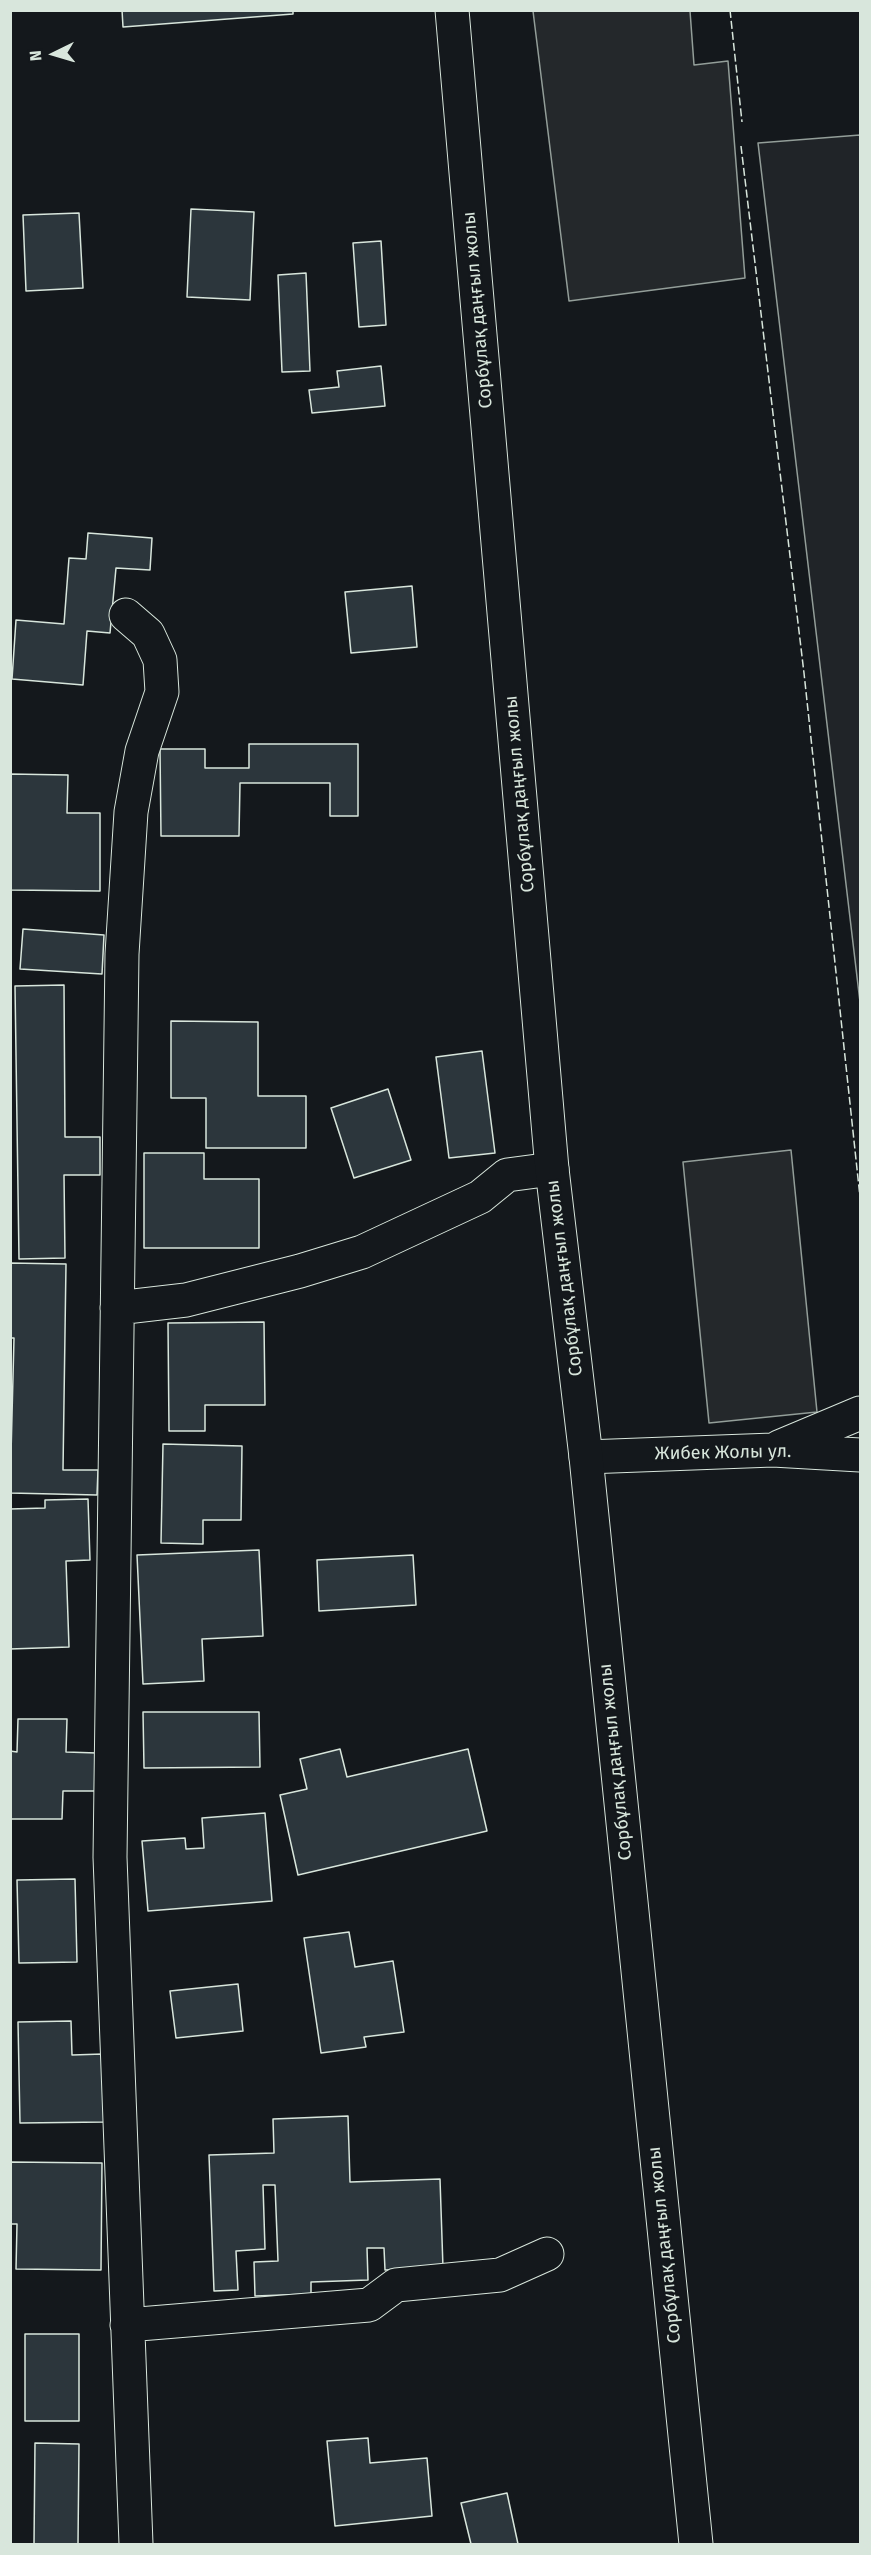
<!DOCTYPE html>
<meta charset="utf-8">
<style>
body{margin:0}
#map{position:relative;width:871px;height:2555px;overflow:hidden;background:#14181c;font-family:"Fira Sans",sans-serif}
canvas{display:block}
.frame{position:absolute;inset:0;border:12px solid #d8e6dc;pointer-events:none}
.north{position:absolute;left:24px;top:24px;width:60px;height:60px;-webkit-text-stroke:4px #14181c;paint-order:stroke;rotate:265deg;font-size:16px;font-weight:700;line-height:24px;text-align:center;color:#d8e6dc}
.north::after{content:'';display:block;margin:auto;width:21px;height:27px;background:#d8e6dc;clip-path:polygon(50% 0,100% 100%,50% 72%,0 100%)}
</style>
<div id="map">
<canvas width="871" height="2555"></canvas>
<div class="frame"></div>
<div class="north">N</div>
</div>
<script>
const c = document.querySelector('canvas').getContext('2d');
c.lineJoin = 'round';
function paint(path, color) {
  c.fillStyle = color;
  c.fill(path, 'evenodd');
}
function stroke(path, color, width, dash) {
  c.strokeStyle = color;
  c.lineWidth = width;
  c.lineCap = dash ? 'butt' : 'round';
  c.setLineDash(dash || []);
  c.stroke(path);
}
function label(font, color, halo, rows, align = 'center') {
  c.font = font + ' "Fira Sans",sans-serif';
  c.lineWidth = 4.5;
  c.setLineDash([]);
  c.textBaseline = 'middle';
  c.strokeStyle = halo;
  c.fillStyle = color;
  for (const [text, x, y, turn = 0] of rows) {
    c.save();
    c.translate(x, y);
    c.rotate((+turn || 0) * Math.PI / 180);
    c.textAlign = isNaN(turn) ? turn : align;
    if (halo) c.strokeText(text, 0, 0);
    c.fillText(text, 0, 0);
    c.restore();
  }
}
const green = new Path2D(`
 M860,135V1002L758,143Z`);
const parking = new Path2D(`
 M533,11H690L694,65L728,61L745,278L569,301Z
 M791,1150L817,1412L709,1423L683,1162Z`);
const building = new Path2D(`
 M122,10H293V14L123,27Z
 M191,209L254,212L250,300L187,297Z
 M79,213L83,288L26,291L23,215Z
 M381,241L386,325L359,327L353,243Z
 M306,273L310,371L282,372L278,275Z
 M381,366L385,406L312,413L309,390L339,387L337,371Z
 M88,533L152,538L150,570L116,568L110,633L87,631L83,685L12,679L16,620L64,624L69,558L86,559Z
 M412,586L417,647L351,653L345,592Z
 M249,744H358V816H330V783H240L239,836H161L160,749H205V768H249Z
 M10,774L68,775L67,813H100V891L10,890Z
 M23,929L104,935L102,974L20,969Z
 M64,985L65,1137H100V1175H64L65,1258L19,1259L15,986Z
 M171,1021L258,1022V1096H306V1148H206V1098H171Z
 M482,1051L495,1153L449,1158L436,1057Z
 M388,1089L411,1160L354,1178L331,1108Z
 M144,1153H204V1179H259V1248H144Z
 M10,1263L66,1264L63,1470H98L97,1495L10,1493L14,1338H10Z
 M264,1322L265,1405H205V1431H169L168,1323Z
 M163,1444L242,1446L241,1520H203V1544L161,1543Z
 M88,1499L90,1560L66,1561L69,1647L10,1649V1509L45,1508V1500Z
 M259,1550L263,1636L202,1639L204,1681L143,1684L137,1555Z
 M413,1555L416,1605L319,1611L317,1560Z
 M143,1712H259L260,1767L144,1768Z
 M18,1719H67L66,1752L97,1753L96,1791H63L62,1819H10V1751L17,1752Z
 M340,1749L347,1777L468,1749L487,1831L298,1875L280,1795L307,1789L300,1759Z
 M265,1813L272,1901L148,1911L142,1841L185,1838L186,1849L204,1848L202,1818Z
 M75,1879L77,1962L19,1963L17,1880Z
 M349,1932L355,1967L393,1961L404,2032L364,2037L366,2047L321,2053L304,1938Z
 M238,1984L243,2031L176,2038L170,1991Z
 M71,2021L72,2055L103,2054L105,2122L20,2123L18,2022Z
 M348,2116L350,2182L440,2179L443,2268L385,2270L384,2248H367L368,2280L311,2282V2294L255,2296L254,2262L278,2261L275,2185H263L265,2249L236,2251L238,2290L214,2291L209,2155L274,2153L273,2119Z
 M10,2162L102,2163L101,2270L16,2269L17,2224H10Z
 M25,2334H79V2421H25Z
 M368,2438L370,2463L427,2458L432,2516L335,2526L327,2441Z
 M35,2443L79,2444L78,2544H34Z
 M507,2493L518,2544H471L461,2503Z`);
const minor = new Path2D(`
 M126,615L148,634L160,660L162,692L142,751L131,812L122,954L110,1857L136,2544
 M117,1308L186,1300L300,1271L362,1252L480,1197L507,1175L552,1169
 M779,1447L860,1413
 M586,1457L773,1450L860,1455
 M127,2325L369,2305L396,2285L500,2275L547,2254`);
const major = new Path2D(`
 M452,10L552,1169L586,1457L696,2544`);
const fence = new Path2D(`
 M730,10L742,122
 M741,146L804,673L860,1197`);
const streetNames = [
 ["Сорбұлақ даңғыл жолы",478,310,-95],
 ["Сорбұлақ даңғыл жолы",520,794,-95],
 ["Сорбұлақ даңғыл жолы",565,1278,-97],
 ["Жибек Жолы ул.",723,1453,-1],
 ["Сорбұлақ даңғыл жолы",616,1762,-96],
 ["Сорбұлақ даңғыл жолы",665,2245,-96]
];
paint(green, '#202428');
stroke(green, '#939e99', 1.5);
paint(parking, '#24282b');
stroke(parking, '#939e99', 1.5);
paint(building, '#2c363c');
stroke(building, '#d8e6dc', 1.5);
stroke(minor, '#d8e6dc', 35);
stroke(major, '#d8e6dc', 35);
stroke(minor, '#14181c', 33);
stroke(major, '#14181c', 33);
stroke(fence, '#d8e6dc', 1.5, [8, 3]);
label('18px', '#d8e6dc', '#14181c', streetNames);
</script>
